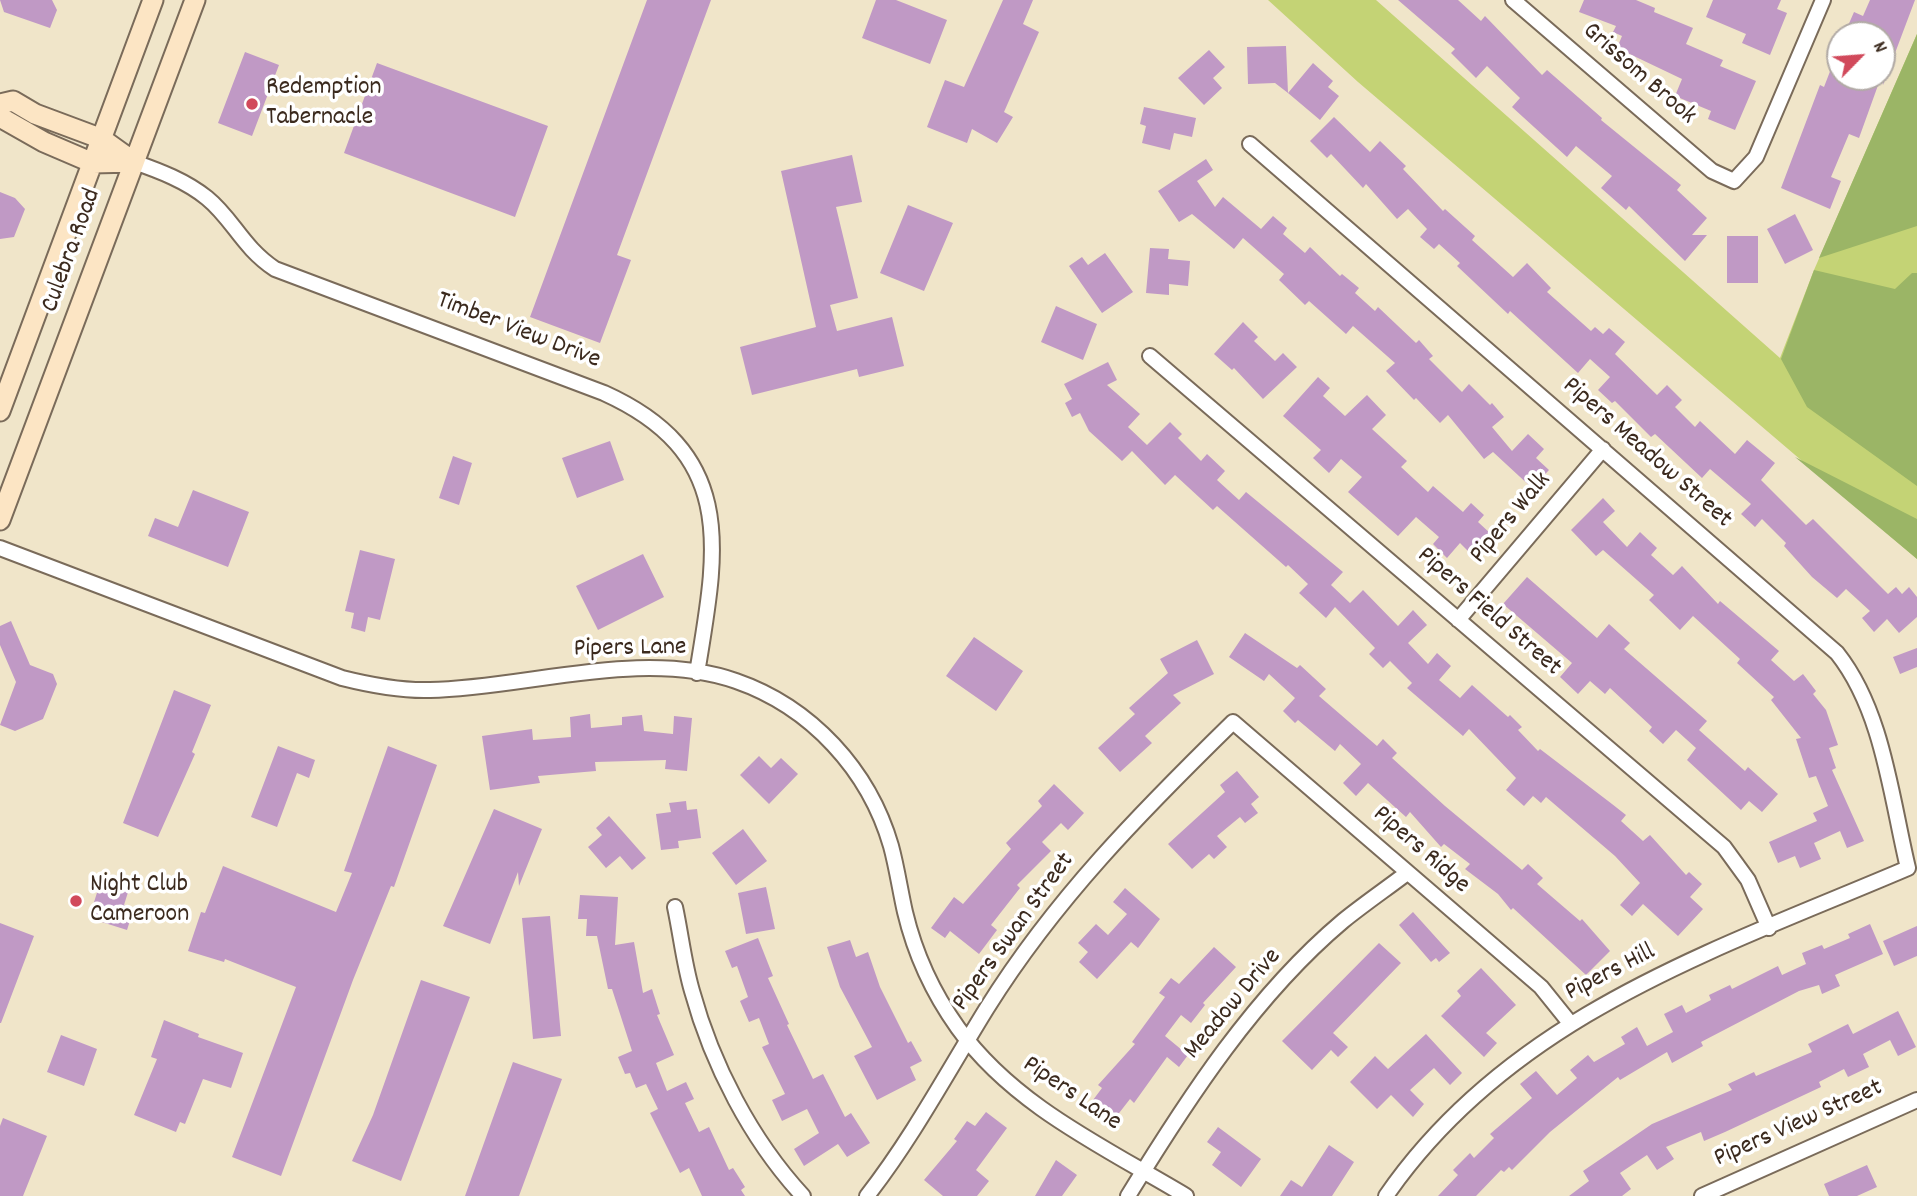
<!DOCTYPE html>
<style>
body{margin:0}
#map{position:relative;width:1917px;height:1196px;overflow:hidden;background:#f0e5c9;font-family:Dekko,sans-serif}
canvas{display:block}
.north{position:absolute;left:1826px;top:21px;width:70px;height:70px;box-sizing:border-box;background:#fff;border:2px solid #b1aaa5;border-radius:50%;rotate:65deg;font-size:19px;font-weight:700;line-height:28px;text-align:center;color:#3b2a1e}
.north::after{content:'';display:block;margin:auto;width:24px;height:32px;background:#d1495b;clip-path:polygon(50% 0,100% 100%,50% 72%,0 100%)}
</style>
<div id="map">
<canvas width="1917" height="1196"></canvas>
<div class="north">N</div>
</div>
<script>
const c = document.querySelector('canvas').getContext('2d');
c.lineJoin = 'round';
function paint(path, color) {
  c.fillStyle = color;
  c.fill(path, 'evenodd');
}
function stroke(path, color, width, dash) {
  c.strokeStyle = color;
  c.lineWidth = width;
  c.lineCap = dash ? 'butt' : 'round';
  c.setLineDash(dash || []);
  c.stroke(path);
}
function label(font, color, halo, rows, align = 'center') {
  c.font = font + ' Dekko,sans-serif';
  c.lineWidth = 7;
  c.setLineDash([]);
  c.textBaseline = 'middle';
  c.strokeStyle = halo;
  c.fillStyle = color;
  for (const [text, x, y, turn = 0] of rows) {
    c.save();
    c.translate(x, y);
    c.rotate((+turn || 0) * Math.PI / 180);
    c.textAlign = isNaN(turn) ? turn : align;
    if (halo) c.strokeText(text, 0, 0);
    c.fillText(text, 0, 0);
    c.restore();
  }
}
const green = new Path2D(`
 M1268,0H1376L1780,358L1814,270L1917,34V559L1358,82Z`);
const forest = new Path2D(`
 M1917,34V226L1819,258Z
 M1814,270L1895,289L1912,273H1917V486L1807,407L1781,359Z
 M1795,457L1917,519V559Z`);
const building = new Path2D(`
 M0,0H52L57,10L50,28L4,12Z
 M647,0H711L617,255L631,260L600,343L530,317Z
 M876,0H896L947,20L930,64L862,38Z
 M1003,0H1033L1023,24L1039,32L1004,112L1013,117L997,143L972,129L967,143L927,127L945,80L964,87Z
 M1398,0H1458L1481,21L1485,16L1542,75L1547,70L1602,118L1601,120L1681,185L1677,190L1707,218L1692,235H1707L1685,261L1629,206L1626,210L1601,188L1612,176L1576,146L1567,157L1512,107L1520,98L1487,66L1476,78L1451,53L1455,49Z
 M1584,0H1636L1655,8L1654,12L1693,28L1686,44L1723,60L1720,66L1756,81L1735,130L1708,119L1711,111L1675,96L1682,79L1617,48L1622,36L1613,32L1616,26L1579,12Z
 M1713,0H1781L1777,9L1787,13L1770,55L1742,43L1746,34L1706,17Z
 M1870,0H1915L1883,85L1882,35H1844L1854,12L1863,16Z
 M1286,46L1288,93L1275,83L1248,84L1247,47Z
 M1839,48L1840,77H1881L1859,138L1849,134L1831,177L1841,181L1830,209L1781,188L1820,85L1824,87Z
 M1209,50L1225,67L1213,78L1222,88L1204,105L1178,78Z
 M245,52L279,65L252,136L218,123Z
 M377,63L548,126L515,217L344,153Z
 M1313,63L1333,81L1328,87L1339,96L1320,120L1288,93Z
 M1144,107L1196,118L1192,137L1174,133L1170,150L1142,143L1146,126L1140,124Z
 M1334,117L1370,152L1380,141L1406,166L1403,169L1443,211L1445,209L1475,236L1472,240L1513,277L1527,263L1551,288L1547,292L1591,331L1595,327L1603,334L1609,328L1625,342L1615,354L1657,395L1667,385L1682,400L1675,407L1695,427L1700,421L1735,454L1747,440L1775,463L1761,480L1806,525L1813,519L1888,594L1896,587L1902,594L1909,587L1917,597V617L1899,633L1887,619L1874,632L1862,618L1870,611L1846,589L1837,598L1812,577L1784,546L1786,543L1762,519L1755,527L1741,514L1751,504L1710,469L1702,478L1655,434L1651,437L1615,401L1612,403L1598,390L1610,377L1590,359L1578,373L1510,311L1508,314L1457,266L1460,263L1439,244L1434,249L1420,237L1427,229L1408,209L1397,219L1366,184L1363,188L1331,154L1327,158L1310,141Z
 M852,155L862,202L836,207L858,298L830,305L837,331L892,317L904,366L859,377L857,369L752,395L740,347L816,327L781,171Z
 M1206,159L1213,170L1197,181L1215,207L1223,197L1261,229L1273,216L1287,228L1283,234L1305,253L1310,247L1340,276L1342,274L1359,288L1355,293L1375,311L1378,307L1416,343L1419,340L1433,356L1429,359L1462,392L1469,384L1490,405L1492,403L1504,417L1492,427L1512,451L1528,434L1544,449L1536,458L1549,470L1532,488L1493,452L1484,459L1448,415L1440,423L1416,398L1414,400L1386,371L1395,363L1353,326L1346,334L1309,301L1305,305L1279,280L1284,274L1243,238L1234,249L1192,214L1179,222L1158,191Z
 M0,192L15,198L25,209L14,237L0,239Z
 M908,205L953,223L924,291L880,273Z
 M1795,214L1813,250L1785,264L1767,229Z
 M1727,236H1758V283H1727Z
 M1150,248L1169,249L1168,259L1190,261L1188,286L1169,284V295L1146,293Z
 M1105,253L1133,292L1102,313L1069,266L1082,257L1088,265Z
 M1056,306L1097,324L1083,360L1041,342Z
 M1243,322L1258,337L1254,341L1275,361L1283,353L1297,367L1263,399L1234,368L1232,370L1214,354Z
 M1108,362L1117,380L1107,385L1140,414L1128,427L1147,445L1170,422L1182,434L1178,438L1201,461L1207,454L1225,471L1217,480L1239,500L1246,492L1343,572L1331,585L1350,603L1363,590L1398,626L1413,610L1427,625L1408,643L1428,664L1437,653L1451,666L1439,680L1460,698L1472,685L1508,717L1510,715L1522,727L1518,730L1538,751L1540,749L1612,804L1626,815L1621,821L1643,841L1650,835L1686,875L1689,872L1702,884L1690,897L1703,909L1678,936L1643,904L1632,916L1620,905L1640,883L1615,856L1546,797L1541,803L1533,796L1524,806L1506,790L1516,778L1469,729L1463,736L1407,688L1412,683L1390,661L1383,668L1369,654L1375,648L1335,607L1326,618L1299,593L1308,584L1288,565L1286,567L1217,506L1213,510L1175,475L1165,485L1132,451L1122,461L1089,431L1080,413L1072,417L1065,403L1072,399L1064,384Z
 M1318,377L1330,388L1323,396L1345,416L1367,395L1386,415L1372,429L1407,461L1401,467L1428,492L1433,486L1463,512L1471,503L1484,515L1478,522L1491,534L1472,555L1460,543L1447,558L1433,544L1439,537L1416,517L1398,536L1348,492L1362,477L1341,459L1329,473L1313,458L1321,450L1283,416Z
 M610,441L624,480L577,498L562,458Z
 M453,456L472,463L459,505L439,498Z
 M193,490L249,512L228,567L148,536L155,518L178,527Z
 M1603,498L1615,511L1603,522L1627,547L1640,532L1657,548L1651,555L1673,575L1682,566L1718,604L1720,601L1779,651L1771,660L1794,681L1803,674L1816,691L1813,694L1826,710L1838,745L1829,748L1836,768L1832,770L1864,841L1847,848L1840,831L1814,843L1821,859L1800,868L1795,856L1778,863L1769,842L1817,821L1813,813L1828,806L1816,776L1809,778L1796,739L1801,738L1771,700L1774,697L1737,663L1740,659L1693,616L1680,630L1649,600L1654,595L1603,550L1596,556L1571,530Z
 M360,550L395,559L380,620L368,617L365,632L351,628L354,613L345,611Z
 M643,554L664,597L598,630L576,586Z
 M1527,577L1597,638L1609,624L1630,643L1624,649L1707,721L1699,730L1745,771L1748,767L1778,794L1762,812L1749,801L1741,810L1687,760L1696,748L1676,730L1663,744L1649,731L1652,727L1610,688L1605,694L1590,681L1578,694L1560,677L1572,663L1503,604Z
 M11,621L30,665L53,674L57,684L43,719L15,731L0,725L16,682L0,645V626Z
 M1245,633L1297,668L1300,665L1326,689L1319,696L1377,746L1383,739L1397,753L1392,758L1445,806L1522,870L1528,864L1543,878L1537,884L1580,921L1582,919L1610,951L1586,975L1513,908L1511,910L1498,894L1465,869L1470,864L1444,844L1441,847L1410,812L1406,817L1368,783L1356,796L1343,783L1361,764L1340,744L1335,751L1298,720L1295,723L1283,711L1295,698L1269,674L1264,681L1229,657Z
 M974,637L1023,671L996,711L946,676Z
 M1197,640L1214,674L1173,695L1181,703L1145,736L1152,743L1120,772L1098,748L1135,714L1129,708L1168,673L1160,659Z
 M1917,648V667L1900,674L1893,657Z
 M174,690L211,705L192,752L195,754L158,837L123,823Z
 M590,714L591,728L622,725V717L642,715L644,731L673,734L674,716L692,718L687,771L665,769L666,760L595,762L596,771L538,776L540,783L490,790L482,736L532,729L533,740L571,737L570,717Z
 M278,746L315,760L309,778L297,773L277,827L251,817Z
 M388,746L437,765L394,887L391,886L353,980L281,1176L232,1157L296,987L225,959L224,962L188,951L201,912L205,913L223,866L336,912L352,873L344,871Z
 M759,756L771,768L781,758L798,774L769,804L740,775Z
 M1237,771L1259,797L1251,804L1258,813L1245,823L1240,817L1217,836L1227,847L1214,859L1209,854L1192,869L1168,844L1225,792L1220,785Z
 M1054,784L1084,813L1068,830L1061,823L1042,842L1051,851L1017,885L1020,888L991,925L997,930L979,954L950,931L945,938L931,928L954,897L963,904L1011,849L1006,843L1042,806L1038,801Z
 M686,801L687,810L697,809L701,838L678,841L679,848L661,850L656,814L671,812L669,803Z
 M494,809L542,829L519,886L518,872L490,944L443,926Z
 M609,816L646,858L632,870L620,856L606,868L588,847L602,835L596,828Z
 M743,829L767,861L736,885L712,853Z
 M101,880L129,889L124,905L134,908L127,930L89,918Z
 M766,887L775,929L746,934L738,893Z
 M1125,888L1160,919L1138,948L1131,942L1097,979L1079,962L1088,952L1078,943L1096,924L1108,935L1127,914L1113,902Z
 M580,895L618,897L615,945L634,942L643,993L652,989L660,1014L657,1015L674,1055L656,1063L667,1091L686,1082L694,1099L685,1103L699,1132L709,1127L729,1170L733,1168L745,1187L741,1190L745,1196H702L689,1168L680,1173L650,1113L658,1109L646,1084L636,1088L630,1073L625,1074L618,1057L632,1051L612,989H608L597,936H586L587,919H578Z
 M1413,912L1450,953L1439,962L1436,958L1431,962L1399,925Z
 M550,916L561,1036L533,1039L522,918Z
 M0,923L34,936L1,1023H0Z
 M1870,924L1883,954L1835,975L1840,986L1822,994L1819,985L1799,991L1701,1042L1703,1046L1672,1063L1667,1052L1620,1080L1618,1077L1550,1132L1512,1170L1509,1167L1504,1172L1501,1170L1476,1196H1438L1458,1175L1453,1170L1470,1153L1474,1158L1494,1138L1490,1134L1532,1098L1520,1084L1536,1071L1557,1095L1577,1078L1570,1070L1588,1055L1594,1062L1625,1044L1621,1037L1637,1027L1647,1046L1673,1032L1664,1014L1682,1005L1686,1013L1711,1000L1709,995L1730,985L1732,989L1778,966L1782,975L1806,964L1802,953L1822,945L1824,949L1850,938L1848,934Z
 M1917,926V956L1894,966L1883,941Z
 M758,938L773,976L768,978L789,1024L787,1025L813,1079L823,1074L845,1117L851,1113L870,1143L847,1157L838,1144L804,1166L794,1149L819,1133L807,1109L782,1121L772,1100L785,1094L762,1047L769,1044L759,1018L749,1022L740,1001L748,997L737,966L732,968L725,951Z
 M850,940L856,957L868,952L880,987L908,1043L911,1041L922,1061L910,1067L916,1080L877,1100L854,1056L872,1047L840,987L827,947Z
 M1379,943L1401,963L1333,1033L1348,1047L1338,1057L1331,1050L1312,1070L1282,1041Z
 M1214,947L1236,967L1203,1003L1205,1005L1191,1023L1181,1015L1165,1036L1188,1055L1179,1067L1167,1057L1134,1103L1130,1099L1116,1117L1093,1100L1102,1088L1098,1085L1135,1044L1132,1042L1165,997L1159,993L1171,978L1179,984Z
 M1481,968L1516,1005L1486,1033L1497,1043L1484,1057L1441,1016L1461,996L1457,991Z
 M421,980L470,997L401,1181L352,1161L373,1115Z
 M1898,1011L1916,1047L1898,1056L1890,1040L1863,1054L1869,1067L1848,1077L1844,1069L1819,1082L1821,1087L1725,1132L1704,1141L1701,1132L1666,1147L1674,1159L1657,1170L1647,1155L1620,1173L1631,1189L1622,1196H1569L1589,1181L1583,1171L1652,1124L1732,1090L1728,1084L1754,1072L1756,1076L1812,1052L1808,1044L1848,1024L1853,1034Z
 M164,1020L199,1034L198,1037L243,1053L231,1088L203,1079L185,1124L180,1122L176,1132L134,1115L157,1059L151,1057Z
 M1426,1034L1462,1073L1450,1085L1434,1068L1410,1090L1424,1104L1413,1117L1391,1095L1377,1109L1350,1082L1375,1056L1388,1069Z
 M61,1035L97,1049L84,1086L47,1072Z
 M513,1062L562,1079L519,1196H465Z
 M986,1112L1007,1128L976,1170L989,1181L977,1196H943L924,1180L957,1141L954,1139L967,1121L975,1126Z
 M3,1118L47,1136L23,1196H0V1126Z
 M1218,1127L1261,1159L1241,1187L1212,1165L1221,1152L1207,1142Z
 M1329,1145L1354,1162L1332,1196H1280L1291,1180L1302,1187Z
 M1056,1160L1077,1175L1062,1196H1035Z
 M1867,1165L1877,1187L1857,1196H1829L1824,1184Z`);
const street = new Path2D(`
 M1513,0L1712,171L1734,181L1756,157L1823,0
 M1250,144L1837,653C1883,711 1891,797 1908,868C1716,950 1511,1015 1386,1196
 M134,162C160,171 186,181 207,198C233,219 242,247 275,269L604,393C739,454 717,551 697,673
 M1150,356L1724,847L1748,880L1769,928
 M0,548L342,678C370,685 400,691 430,690C527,688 642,648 736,681C811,707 869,770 891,846C897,868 900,890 905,912C915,954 933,993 958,1028C1014,1106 1106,1148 1186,1196
 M1458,620L1603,449
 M675,907C681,935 684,964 692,991C712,1064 751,1140 803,1196
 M867,1196C913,1137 948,1071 987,1008C1055,899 1142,811 1233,722L1541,987L1570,1023
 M1128,1196C1188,1098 1255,995 1343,921C1364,904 1386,889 1407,873
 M1702,1196L1917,1100`);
const secondary = new Path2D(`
 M0,104L13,101L35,114L102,139L134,162
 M0,117L44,142L93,163L134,162
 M0,411L153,0
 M0,520L195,0`);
const markers = [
 [252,104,7,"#d1495b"],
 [76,901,7,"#d1495b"]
];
const streetNames = [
 ["Grissom Brook",1638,75,41],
 ["Culebra Road",73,251,-70],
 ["Timber View Drive",518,332,21],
 ["Pipers Meadow Street",1646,454,41],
 ["Pipers Walk",1512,519,-50],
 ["Pipers Field Street",1488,613,41],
 ["Pipers Lane",630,650,-1],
 ["Pipers Ridge",1420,851,41],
 ["Pipers Swan Street",1015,933,-54],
 ["Pipers Hill",1611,974,-27],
 ["Meadow Drive",1234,1005,-50],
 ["Pipers Lane",1071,1095,34],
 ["Pipers View Street",1799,1125,-24]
];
const poiNames = [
 ["Redemption",266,89],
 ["Tabernacle",266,119],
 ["Night Club",90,886],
 ["Cameroon",90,916]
];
paint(green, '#c4d375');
paint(forest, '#9bb566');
paint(building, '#c099c5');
stroke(street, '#7a6b5a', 18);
stroke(secondary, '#7a6b5a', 23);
stroke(street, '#fff', 14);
stroke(secondary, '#fce5c4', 19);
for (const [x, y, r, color] of markers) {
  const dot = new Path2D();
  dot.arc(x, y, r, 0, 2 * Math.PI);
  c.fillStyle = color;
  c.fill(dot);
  stroke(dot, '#fff', 2.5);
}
label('26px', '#3b2a1e', '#fff', streetNames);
label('26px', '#3b2a1e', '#fff', poiNames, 'left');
</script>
